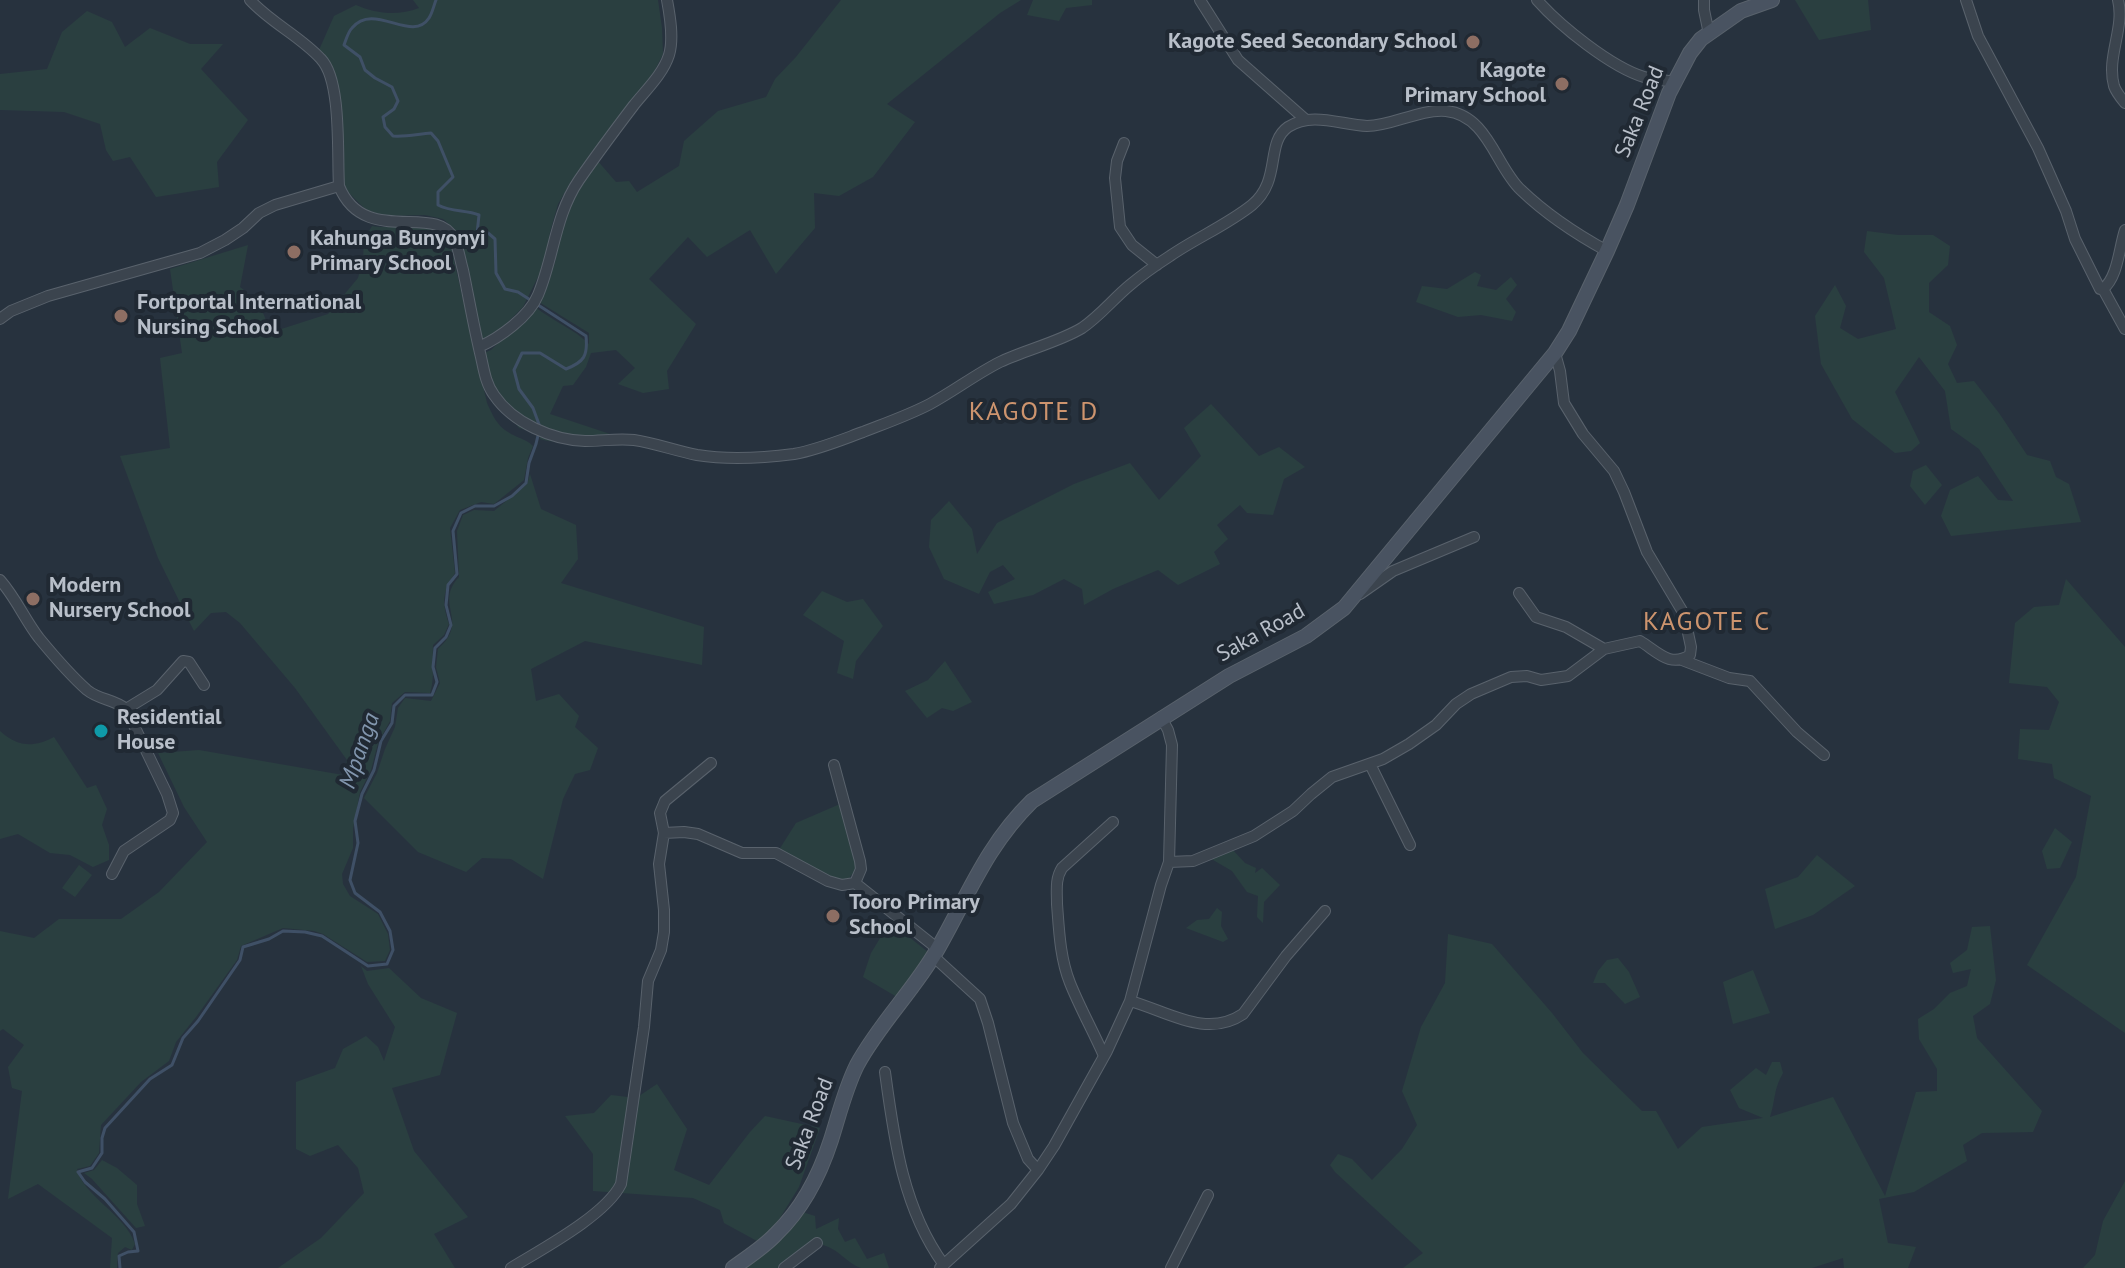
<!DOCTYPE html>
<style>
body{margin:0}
canvas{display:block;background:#27323e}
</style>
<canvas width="2125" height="1268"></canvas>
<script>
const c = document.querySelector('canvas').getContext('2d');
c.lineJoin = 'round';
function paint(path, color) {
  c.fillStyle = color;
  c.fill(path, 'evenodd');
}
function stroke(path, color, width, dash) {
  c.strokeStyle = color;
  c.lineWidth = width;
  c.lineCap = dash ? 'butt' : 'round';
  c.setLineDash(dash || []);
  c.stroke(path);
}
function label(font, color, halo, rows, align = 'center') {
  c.font = font + ' "PT Sans",sans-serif';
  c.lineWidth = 8;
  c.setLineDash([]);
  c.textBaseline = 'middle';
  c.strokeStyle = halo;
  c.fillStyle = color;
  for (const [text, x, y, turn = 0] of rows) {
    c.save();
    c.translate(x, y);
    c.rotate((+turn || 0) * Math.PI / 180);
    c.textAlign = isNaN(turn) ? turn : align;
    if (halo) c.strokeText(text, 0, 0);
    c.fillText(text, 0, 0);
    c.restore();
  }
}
const green = new Path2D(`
 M413,0H658L662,28L663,54L654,72L572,180L558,204L550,232L547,259L523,307L497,333L486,340L479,336L459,233L443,219L425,215L387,216L366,210L345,189L341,173L339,102L319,50L334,16L356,5C376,14 399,16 419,8Z
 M841,0H1021L1000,13L887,104L915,122L873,177L839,196L814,193L815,228L776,274L750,230L707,257L688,237L649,279L696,324L667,371L669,389L643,393L618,384L635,368L616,350L591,353L586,367L573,385L563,386L550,414L610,434C588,437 561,446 540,439L541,426L536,433L519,428L508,414L493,391L484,353L491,350L535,307C553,321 574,329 589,344V333L539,302L555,263L558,234L565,209L596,159L616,182L629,181L637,192L679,166L684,141L718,111L766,97L775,79L796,57Z
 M1033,0H1092V5L1066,8L1059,21L1027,15Z
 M1795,0H1868L1871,30L1819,40Z
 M87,11L112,22L125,47L150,28L190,44H223L201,69L248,120L217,162L219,187L156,197L130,157L113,161L106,150L100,124L64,112L0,110V74L47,69L62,32Z
 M372,226C391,230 428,221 443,232C446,234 448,239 450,243L487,403C492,414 497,426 508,432C516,438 525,438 533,446L528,458L524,480L494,504L481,502L460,510L450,528L455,573C442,592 442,603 449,624L444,635L433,645C432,662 435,678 430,693L405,692L392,703L390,721L378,743L371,770L360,792L353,829V848L342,874L343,884L350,896L378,914L388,934L390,950L385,961L367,962L323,934L314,931L283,928L241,946L237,960L196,1017L176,1042L169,1061L141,1082L101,1125L99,1153L90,1166L77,1169C82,1195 126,1215 135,1244L132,1250L125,1247L118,1253L117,1268H110L112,1238L38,1184L8,1199L22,1091L12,1088L8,1067L24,1045L3,1029L0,1031V931L34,938L59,919H121L159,892L207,842L184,807L158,753L199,750L343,775L347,760L295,688L240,623L226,612L211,613L194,631L158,558L120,456L170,448L160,358L182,353L170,269L248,245L240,287C255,298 267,313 268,332H272L328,314L358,278L363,260L364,239Z
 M1867,231L1898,235H1933L1950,246L1948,265L1929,283V312L1950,326L1957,345L1948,364L1957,383L1974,381L1999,413L2027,455L2050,461L2056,477L2069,484L2081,522L1951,536L1941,516L1950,490L1978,476L1998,500L2013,501L1979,449L1951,429L1945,391L1919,357L1895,392L1920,443L1911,451L1895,453L1852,419L1821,364L1815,316L1835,285L1846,306L1840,328L1858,339L1896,329L1884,278L1864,252Z
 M1475,272L1481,275L1477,286L1496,290L1511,277L1517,285L1506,299L1516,312L1512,321L1481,315L1458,317L1416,302L1422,286L1447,289Z
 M1211,404L1259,456L1279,447L1305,467L1284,479L1273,515L1247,513L1240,505L1217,525L1228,539L1214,552L1220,564L1178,585L1158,570L1113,589L1084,605L1082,589L1064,579L1033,595L994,604L988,592L1015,579L1003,565L990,572L979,594L944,579L929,547L931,520L949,501L972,529L977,554L997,523L1074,484L1130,463L1159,500L1201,456L1184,428Z
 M1926,465L1942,485L1925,505L1910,486L1913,471Z
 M530,474L541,509L576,525L578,559L561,583L704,627L702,665L585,641L531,669L536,701L559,694L579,716L575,727L598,748L590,770L575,774L563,799L543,879L511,859L482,858L466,872L418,852L364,798L377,773L385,749L395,727L398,708L405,698L431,701L440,683L436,667L438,649C471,620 433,605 459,577L457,531L463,515L474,510L494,511L527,484Z
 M2066,579L2125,647V1033L2027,965L2076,877L2091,796L2054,778L2052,764L2018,759L2020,729L2049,730L2059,702L2047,687L2009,683L2015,623L2034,607L2059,605Z
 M822,591L847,602L863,599L883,626L856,661L853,679L837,673L844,641L803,615Z
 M945,661L972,702L953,711L942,708L927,718L905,691L928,680Z
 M0,731C18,747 33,748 54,737L87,788L96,785L107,809L102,825L109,845V860L93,867L70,855L50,853L18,834L0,839Z
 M840,804L859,866L845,883L777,853L796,823Z
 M2055,828L2072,842L2060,868L2047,869L2042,851Z
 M1231,848L1245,863L1256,868L1255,873L1262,868L1280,885L1264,902L1263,923L1257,917L1258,896L1247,892L1232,871L1208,857Z
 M1817,855L1855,886L1813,915L1775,929L1765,889L1798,877Z
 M79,865L92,875L75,897L62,888Z
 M1217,908L1222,912L1221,926L1228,939L1223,942L1186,928L1197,920L1209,919Z
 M890,922L928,952L897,997L863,977L871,953Z
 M1990,926L1996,980L1990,1004L1973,1016L1977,1038L2042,1111L2033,1132L1982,1133L1963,1145L1967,1161L1914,1192L1879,1199L1888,1243L1916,1247L1908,1268H1844L1843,1258L1812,1268H1403L1423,1253L1335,1172L1330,1165L1338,1154L1352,1159L1372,1180L1402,1149L1417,1125L1402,1091L1421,1027L1445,983L1448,934L1492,944L1552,1013L1583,1053L1642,1111H1656L1678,1149L1702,1127L1763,1118L1739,1108L1730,1090L1756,1068L1766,1075L1772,1062H1780L1783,1073C1773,1091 1776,1098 1770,1117L1833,1097L1885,1196L1916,1092L1937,1091V1069L1919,1039L1918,1019L1934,1009L1950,993L1967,986L1971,969L1953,973L1950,963L1967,950L1972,927Z
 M1618,958L1629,972L1640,997L1625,1004L1605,983H1593L1598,971L1607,960Z
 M361,966L367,971L389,968L421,998L457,1013L440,1075L392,1088L414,1151L468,1217L434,1234L455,1268H278L321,1238L364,1193L358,1168L338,1145L310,1156L296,1149V1082L335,1068L343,1049L366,1036L378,1047L384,1061L395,1027L368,984Z
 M1753,970L1770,1013L1733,1024L1723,982Z
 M657,1084L687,1129L674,1170L709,1185L750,1132L765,1116L820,1128L799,1187L775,1226L757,1241L724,1223L720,1210L693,1198L593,1191V1154L565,1116L594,1113L611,1095L636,1098Z
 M102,1160L117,1168L137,1185V1204L145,1226L136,1228L92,1179L84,1173L94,1170Z
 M2125,1181V1268H2083L2095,1255L2103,1221Z
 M799,1211L815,1216L816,1229L839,1218L838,1229L845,1242L855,1238L867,1259L884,1253L889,1268C881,1268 868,1268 861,1268C846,1263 839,1248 819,1244L784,1268H744Z`);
const stream = new Path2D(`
 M120,1268L119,1256L128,1252L138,1251L134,1232L105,1199L85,1182L78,1172L92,1168L102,1153V1138L105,1128L150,1079L172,1065L183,1038L198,1021L240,960L243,947L269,939L283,931L305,932L322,936L368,966L387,964L393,950L390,931L380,912L355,893L350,880L358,843L355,821L362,794L374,770L381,741L392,723L394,706L405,695H432L437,682L433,667L435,648L446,637L451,625L446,605L448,585L457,574L453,531L461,513L475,506H494L512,496L526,483L529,463L536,444L540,427L533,408L519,389L514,370L522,353H540L566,369C584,362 588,356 586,336L518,292L505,289L496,273L495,239L487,232L477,234L479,215C466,210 451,212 438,205V192L453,177L438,141L431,133C418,134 406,137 393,136L385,127L383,117L394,109L398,101L392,87L375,78L365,70L360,57L344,45C346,40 348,32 352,28C374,1 412,44 429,18C432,14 434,5 436,0`);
const street = new Path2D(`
 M250,0C271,23 300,36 321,59C342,81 337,155 339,186
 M1200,0L1238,60L1306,120
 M1537,0C1560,26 1611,67 1644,77C1654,80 1665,80 1675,82
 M1704,0V10L1709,34
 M1966,0L1978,36L2038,148L2066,211L2075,239L2100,289H2103C2118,277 2119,248 2125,230
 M2118,0C2125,28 2106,57 2114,86C2116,92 2121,98 2125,103
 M1124,143L1117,161L1115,178L1120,227L1132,245L1157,265
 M2103,289L2125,329
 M0,319L11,311L48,296L200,253L225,240L243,228L259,213L275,205L339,186C364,248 437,202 454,239C459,249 460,260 463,270C469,299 474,328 481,357C484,371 486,384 494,395C513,423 552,440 585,441C602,441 618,438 634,440C655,443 676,451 697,455C728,460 763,458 794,454C817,450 841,440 863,432C886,423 909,415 930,404C954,391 976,374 1000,362C1025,350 1059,342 1082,328C1100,316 1114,298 1130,285C1143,274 1156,265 1170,256C1196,238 1227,225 1252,205C1282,180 1265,143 1288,127C1312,111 1341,125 1367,126C1393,126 1418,109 1446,111C1488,115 1496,167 1521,190C1547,215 1576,234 1607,251
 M479,347C499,338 529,317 538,295C554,257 555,215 579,180C597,154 615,130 634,105C646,90 663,74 669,55C674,39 670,16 667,0
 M0,580C16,598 25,620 39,638C53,655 70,675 87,690C99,700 114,699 126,709L167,794L173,813L170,820L124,851L112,874
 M1519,593L1536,617L1566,627L1604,649L1640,641C1658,652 1670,668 1690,655L1691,647L1684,614L1647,552L1624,492L1614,471L1583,434L1564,403L1560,371L1555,353
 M1360,594L1393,571L1474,537
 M1682,660L1729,678L1750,681L1797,732L1824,755
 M126,709L157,690L183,661L189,662L204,685
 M1370,764L1410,845
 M834,765L860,861L861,869L855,883
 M664,833L684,832L698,834L742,853H776L828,881L842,885L855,883L938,949
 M1169,862L1193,861L1254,836L1293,811L1311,794L1332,777L1383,759L1409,744L1436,725L1456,704L1471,694L1511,677L1527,676L1541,680L1568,676L1604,649
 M933,956L980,999L988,1023L1013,1123L1028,1159L1038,1170
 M1130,1001C1167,1011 1206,1039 1243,1014L1286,956L1325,911
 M1104,1056C1093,1031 1080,1008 1070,983C1060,958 1059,930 1057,904C1057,891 1055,879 1062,868L1113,822
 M885,1072C894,1139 903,1209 944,1265
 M511,1268C542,1249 606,1215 621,1184L644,1027L648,981L661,950L664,932V910L659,864L664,833L660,813L665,801L711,763
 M784,1268L817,1243
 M940,1268L1011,1204L1038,1170L1054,1146L1107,1051L1130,1001L1161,885L1169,862L1172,745L1168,730L1161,717
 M1171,1268L1208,1195`);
const secondary = new Path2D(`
 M733,1268C748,1257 764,1247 776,1234C802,1209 820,1174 831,1140C839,1115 845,1089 857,1065C879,1024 914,990 937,950C968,896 986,846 1032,801L1229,676L1306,636L1344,608L1555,353L1569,331L1607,251L1627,205L1669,93L1690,53L1701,39L1741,11L1772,0`);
const markers = [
 [1473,42,8,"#8d6e63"],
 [1562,84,8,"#8d6e63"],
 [294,252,8,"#8d6e63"],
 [121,316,8,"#8d6e63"],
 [33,599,8,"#8d6e63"],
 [101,731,8,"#0f9aa8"],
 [833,916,8,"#8d6e63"]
];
const poiNames = [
 ["Kagote Seed Secondary School",1457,42,"right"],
 ["Kagote",1546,71,"right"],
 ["Primary School",1546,96,"right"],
 ["Kahunga Bunyonyi",310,239],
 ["Primary School",310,264],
 ["Fortportal International",137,303],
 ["Nursing School",137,328],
 ["Modern",49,586],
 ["Nursery School",49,611],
 ["Residential",117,718],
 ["House",117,743],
 ["Tooro Primary",849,903],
 ["School",849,928]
];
const streetNames = [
 ["Saka Road",1640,112,-68],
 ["Saka Road",1261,633,-29],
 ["Saka Road",810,1124,-69]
];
const waterNames = [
 ["Mpanga",360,751,-71]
];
const quarterNames = [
 ["KAGOTE D",1034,413],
 ["KAGOTE C",1707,623]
];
paint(green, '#2a3f40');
stroke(stream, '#3f5066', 3);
stroke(street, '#59626c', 12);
stroke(secondary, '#59626c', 16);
stroke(street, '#3b444e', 10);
stroke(secondary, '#495361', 14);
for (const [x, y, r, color] of markers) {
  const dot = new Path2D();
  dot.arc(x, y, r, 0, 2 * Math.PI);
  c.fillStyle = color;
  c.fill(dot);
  stroke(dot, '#202933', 3);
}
label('bold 22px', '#b8bfc9', '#202933', poiNames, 'left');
label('22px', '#b8bfc9', '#202933', streetNames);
label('italic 24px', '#8296ae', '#202933', waterNames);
c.letterSpacing = '2px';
label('26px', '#cd946e', '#202933', quarterNames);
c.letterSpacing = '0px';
</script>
